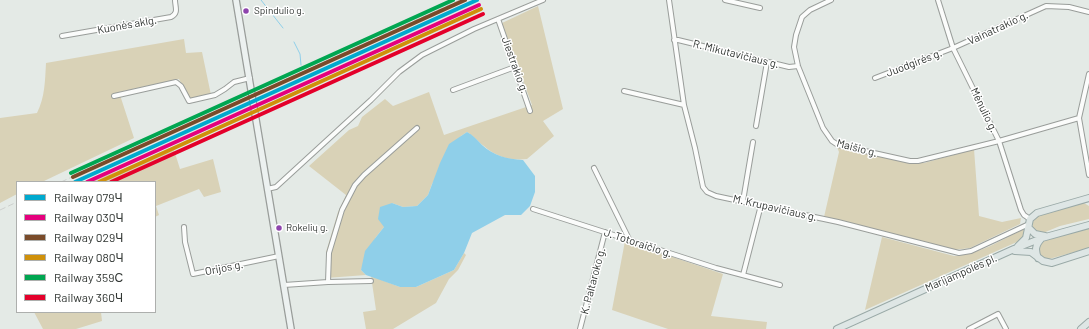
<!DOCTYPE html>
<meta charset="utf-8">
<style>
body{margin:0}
#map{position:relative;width:1089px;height:329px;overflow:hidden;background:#e4eae6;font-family:Barlow,sans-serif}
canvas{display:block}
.legend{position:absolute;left:16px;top:181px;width:140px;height:132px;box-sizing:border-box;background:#fff;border:1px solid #adafad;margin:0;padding:5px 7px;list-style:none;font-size:12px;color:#313633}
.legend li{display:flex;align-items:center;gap:8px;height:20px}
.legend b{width:20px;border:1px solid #adafad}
</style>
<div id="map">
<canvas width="1089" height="329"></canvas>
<ul class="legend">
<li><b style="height:5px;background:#00a9ce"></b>Railway 079Ч</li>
<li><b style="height:5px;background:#e5007d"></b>Railway 030Ч</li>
<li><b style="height:5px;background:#7a4b2a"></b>Railway 029Ч</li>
<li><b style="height:5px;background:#cf900a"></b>Railway 080Ч</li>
<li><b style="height:5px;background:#00a651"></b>Railway 359С</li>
<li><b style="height:5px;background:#e4002b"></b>Railway 360Ч</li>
</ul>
</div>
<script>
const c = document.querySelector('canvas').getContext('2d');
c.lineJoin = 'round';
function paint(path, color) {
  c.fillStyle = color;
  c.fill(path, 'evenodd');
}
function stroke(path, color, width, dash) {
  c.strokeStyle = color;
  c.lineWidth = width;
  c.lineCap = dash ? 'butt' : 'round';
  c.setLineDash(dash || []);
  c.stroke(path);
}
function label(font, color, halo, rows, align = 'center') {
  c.font = font + ' Barlow,sans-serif';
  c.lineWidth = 3;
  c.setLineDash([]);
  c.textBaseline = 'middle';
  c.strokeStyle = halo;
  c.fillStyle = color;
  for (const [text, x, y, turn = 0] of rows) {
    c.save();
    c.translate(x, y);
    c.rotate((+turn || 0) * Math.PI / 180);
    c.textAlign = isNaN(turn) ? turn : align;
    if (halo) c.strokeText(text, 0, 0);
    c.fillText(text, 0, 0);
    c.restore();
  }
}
const green = new Path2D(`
 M538,6L563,109L543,121L554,136L527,159C511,161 496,157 484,146C478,142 474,136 467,132L461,136L432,184L428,195L417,206L403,207L392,203L384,227L376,237L361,270L366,275L326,278V252L338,212L346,195L309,166L349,130L358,126L362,117L385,99L393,106L429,92L444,135L532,105L502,23Z
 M184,39L186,53L202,52L211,95L189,99L179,79L119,92L134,138L42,182H17V194L0,203V118L37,113C45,97 45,81 46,63Z
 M837,147L914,163H924L974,149L979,216L1002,222L1021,218L1020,224L970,248L953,250L883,231L824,217L839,152Z
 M174,150L180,169L213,159L221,192L204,197L199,189L156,206L159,215L155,217V182H90L107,175Z
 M1081,203H1084L1089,206V219L1060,226L1043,233H1040L1034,230C1031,224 1033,219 1038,215Z
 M1089,228V248L1049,259L1044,258L1039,253V245L1044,241Z
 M1022,230H1026L1025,234L1019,241L865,310L882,237L954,256C978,255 1001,240 1022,230Z
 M625,241L723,274L711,316L767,322L766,329H668L612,310Z
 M464,253L466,255L458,270L449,279L436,303L393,329H366L363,312L376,310L371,276L400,287H416L454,270Z
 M34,312H101L102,321L76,329H43Z`);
const water = new Path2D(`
 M467,132C473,135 477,140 482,145C494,156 507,159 523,160L535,176V192L530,206L521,215H505L472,233L464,253L454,270L416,287H400L366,275L361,270L365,251L384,227L378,219L380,207L392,203L403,207L417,206L428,195L440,163L449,144Z`);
const stream = new Path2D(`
 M261,0L283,28
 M294,42L300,54L301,65`);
const street = new Path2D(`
 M669,0L684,105L695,148L703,187L707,192L716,196L838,222L959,253L971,251L1029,224
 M725,0L760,8
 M831,0L810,10L802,17L796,35L794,47L798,66L823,128L832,141L838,145L910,161H918L999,141L1079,118
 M938,0L953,48L999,141L1021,210L1024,215L1030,219
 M498,19L530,111
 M62,36L171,17C179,13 175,7 175,0
 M674,40H678L789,67L798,66
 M1089,74L1079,118L1089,175
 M875,78L953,48L1046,6L1069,7L1089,12
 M453,90L515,67
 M624,91L684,105
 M114,96L176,82L181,86L189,101L215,95L225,89L234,82L250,78
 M756,126L767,62
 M594,168L629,239
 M267,189L276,187L371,100L399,72L422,55L474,29L543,0
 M743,201L753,142
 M533,209L716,268L780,285
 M184,227L185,242L193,274L279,256
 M743,275L761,205
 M328,282L329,253L342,210L355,185L364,175L417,128
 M284,285L328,282L371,281
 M580,329L605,232
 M969,329L998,314L1006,329`);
const secondary = new Path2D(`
 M236,0L291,329`);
const primary = new Path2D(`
 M1029,228L1035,234L1045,236
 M1018,246L1026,238L1030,219L1037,213L1089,198
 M1015,251L1031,252L1043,261L1052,263L1089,251
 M1038,258C1035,250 1035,246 1041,239
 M837,329L1014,249L1042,238L1089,225
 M1081,329L1089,322`);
const rail = new Path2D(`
 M61,182L460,0
 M0,210L17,202`);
const rail1 = new Path2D(`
 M75,182L477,0`);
const rail2 = new Path2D(`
 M87,182L479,5`);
const rail3 = new Path2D(`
 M73,177L465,0`);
const rail4 = new Path2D(`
 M99,182L481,9`);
const rail5 = new Path2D(`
 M71,173L453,0`);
const rail6 = new Path2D(`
 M111,182L483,14`);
const markers = [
 [246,11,3.5,"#8e44ad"],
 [279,228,3.5,"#8e44ad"]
];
const busNames = [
 ["Spindulio g.",254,11],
 ["Rokelių g.",286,228]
];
const streetNames = [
 ["Kuonės aklg.",127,25,-10],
 ["Vainatrakio g.",998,28,-25],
 ["R. Mikutavičiaus g.",736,54,14],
 ["Juodgirės g.",914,63,-21],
 ["Jiestrakio g.",515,65,70],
 ["Mėnulio g.",984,110,64],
 ["Maišio g.",857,148,15],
 ["M. Krupavičiaus g.",775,208,13],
 ["J. Totoraičio g.",638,243,18],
 ["Orijos g.",224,268,-11],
 ["Marijampolės pl.",961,273,-24],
 ["K. Paltaroko g.",593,281,-75]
];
paint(green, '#d9d2b7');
paint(water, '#8fcfe9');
stroke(stream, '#8fcfe9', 1);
stroke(street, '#999d9a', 6);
stroke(secondary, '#999d9a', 8);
stroke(primary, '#99a9a7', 8);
stroke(street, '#fbfcfb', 4);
stroke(secondary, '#ecf1f0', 5.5);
stroke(primary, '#dee6e5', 6);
stroke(rail, '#cccfcd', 1, [6, 3]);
stroke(rail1, '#00a9ce', 4);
stroke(rail2, '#e5007d', 4);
stroke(rail3, '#7a4b2a', 4);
stroke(rail4, '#cf900a', 4);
stroke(rail5, '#00a651', 4);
stroke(rail6, '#e4002b', 4);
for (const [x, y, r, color] of markers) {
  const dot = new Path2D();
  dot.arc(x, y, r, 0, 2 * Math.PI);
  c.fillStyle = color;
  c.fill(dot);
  stroke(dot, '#fff', 1.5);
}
label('10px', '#313633', '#fff', busNames, 'left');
label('11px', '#313633', '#fff', streetNames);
</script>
